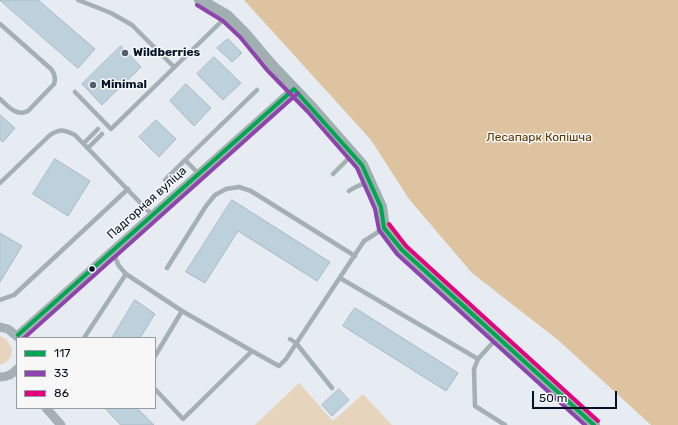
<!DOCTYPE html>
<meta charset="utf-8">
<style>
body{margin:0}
#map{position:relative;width:678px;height:425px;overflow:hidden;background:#e6ecf2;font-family:Rubik,sans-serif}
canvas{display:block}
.legend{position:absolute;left:16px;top:337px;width:140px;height:72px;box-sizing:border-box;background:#f7f7f7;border:1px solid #959ca4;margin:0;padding:5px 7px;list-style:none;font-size:12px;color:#031327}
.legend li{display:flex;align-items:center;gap:8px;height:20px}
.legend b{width:20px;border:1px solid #959ca4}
.scale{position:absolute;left:532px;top:391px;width:85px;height:18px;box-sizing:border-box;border:2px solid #031327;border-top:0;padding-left:5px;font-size:12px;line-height:14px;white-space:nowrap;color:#031327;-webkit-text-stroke:3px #f7f7f7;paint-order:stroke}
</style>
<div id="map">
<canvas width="678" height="425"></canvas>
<ul class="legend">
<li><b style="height:5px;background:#00a651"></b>117</li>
<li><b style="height:5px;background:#8e44ad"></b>33</li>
<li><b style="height:5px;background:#e5007d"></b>86</li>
</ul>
<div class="scale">50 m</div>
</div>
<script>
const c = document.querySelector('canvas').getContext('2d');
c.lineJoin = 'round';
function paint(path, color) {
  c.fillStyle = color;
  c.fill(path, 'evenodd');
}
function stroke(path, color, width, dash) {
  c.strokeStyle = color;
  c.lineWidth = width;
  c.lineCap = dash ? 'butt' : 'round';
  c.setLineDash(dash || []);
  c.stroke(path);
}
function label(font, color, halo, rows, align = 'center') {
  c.font = font + ' Rubik,sans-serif';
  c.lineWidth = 3;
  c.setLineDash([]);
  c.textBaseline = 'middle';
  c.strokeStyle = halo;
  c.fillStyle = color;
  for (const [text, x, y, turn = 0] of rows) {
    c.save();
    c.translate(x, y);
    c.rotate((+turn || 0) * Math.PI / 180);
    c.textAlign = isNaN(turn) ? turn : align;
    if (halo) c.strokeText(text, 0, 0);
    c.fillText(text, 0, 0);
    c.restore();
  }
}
const green = new Path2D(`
 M0,336L6,339L12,348C12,357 9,362 0,365Z
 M299,383L333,421L363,394L392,425H255Z`);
const forest = new Path2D(`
 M244,0H678V425H651L558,340L472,273L409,199L371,140Z`);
const building = new Path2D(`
 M0,0H38L95,49L78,68Z
 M228,39L242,53L232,62L217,48Z
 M121,46L141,67L102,105L82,84Z
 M214,57L241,83L223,100L197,74Z
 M186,84L211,108L194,126L170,101Z
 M0,115L15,128L3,142L0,140Z
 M156,120L176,139L159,157L139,137Z
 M55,159L90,181L68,216L33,194Z
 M232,200L330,262L317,281L238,231L205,283L186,272Z
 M0,233L22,246L0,282Z
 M135,300L155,314L140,338H112Z
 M355,308L458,373L446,391L343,326Z
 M339,389L349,400L332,416L322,405Z
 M105,408H137L154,425H121Z`);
const lane = new Path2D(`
 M78,0L111,13L132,25L174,67
 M0,24L51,69C55,74 56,78 54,84L28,111C16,117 8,106 0,99
 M75,92L111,129L227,16
 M84,143L98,129
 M88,148L102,134
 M198,173L185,160L257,90
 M333,174L352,155
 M165,180L185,160
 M0,183L50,135C61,128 64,130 75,135L152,215
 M349,191C356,186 361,184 369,183
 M112,251L119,266L126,274L182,311L252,351L183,419L155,389
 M167,268L206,206L215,195L226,189L239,187L251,191L355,256
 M340,278L478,359
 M0,300L14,295L128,189
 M84,338L126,274
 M497,338L478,359L474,369L475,406L505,425
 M290,339L296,343L332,388
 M252,351L279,366L286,359L364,241L383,229
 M155,356L182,311`);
const street = new Path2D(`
 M0,327L8,329L19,338
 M18,335L294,89
 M0,377C7,377 13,374 17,369
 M46,408L61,425`);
const secondary = new Path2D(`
 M200,0L227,16L244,33L272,66L312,108L362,165L381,207L384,228L402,250L594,425`);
const bus1 = new Path2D(`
 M294,89L362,165L381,207L384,228L402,250L594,425
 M18,335L294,89`);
const bus2 = new Path2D(`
 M197,5L223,21L240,37L267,70L308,112L357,168L375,209L379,230L397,254L585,425
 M24,338L298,93`);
const bus3 = new Path2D(`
 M389,224L406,246L598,421`);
const markers = [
 [125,53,4,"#525f6e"],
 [93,85,4,"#525f6e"],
 [92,269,3.5,"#031327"]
];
const poiNames = [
 ["Wildberries",133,53],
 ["Minimal",101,85]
];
const parkNames = [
 ["Лесапарк Копішча",539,138]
];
const streetNames = [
 ["Падгорная вуліца",147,203,-42]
];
paint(green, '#e7d4bd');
paint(forest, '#ddc3a0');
paint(building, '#bdd1dd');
stroke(building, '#a7b9c3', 1);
stroke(lane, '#a4b0b1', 4.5);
stroke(street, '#a4b0b1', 9);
stroke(secondary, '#a1afb1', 12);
stroke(bus1, '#00a651', 4);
stroke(bus2, '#8e44ad', 4);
stroke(bus3, '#e5007d', 4);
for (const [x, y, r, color] of markers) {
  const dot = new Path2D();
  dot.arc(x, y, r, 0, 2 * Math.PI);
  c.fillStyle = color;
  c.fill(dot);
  stroke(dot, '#f7f7f7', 1.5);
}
label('bold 12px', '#031327', '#f7f7f7', poiNames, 'left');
label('12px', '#5c3900', '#f7f7f7', parkNames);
label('12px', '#031327', '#f7f7f7', streetNames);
</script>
